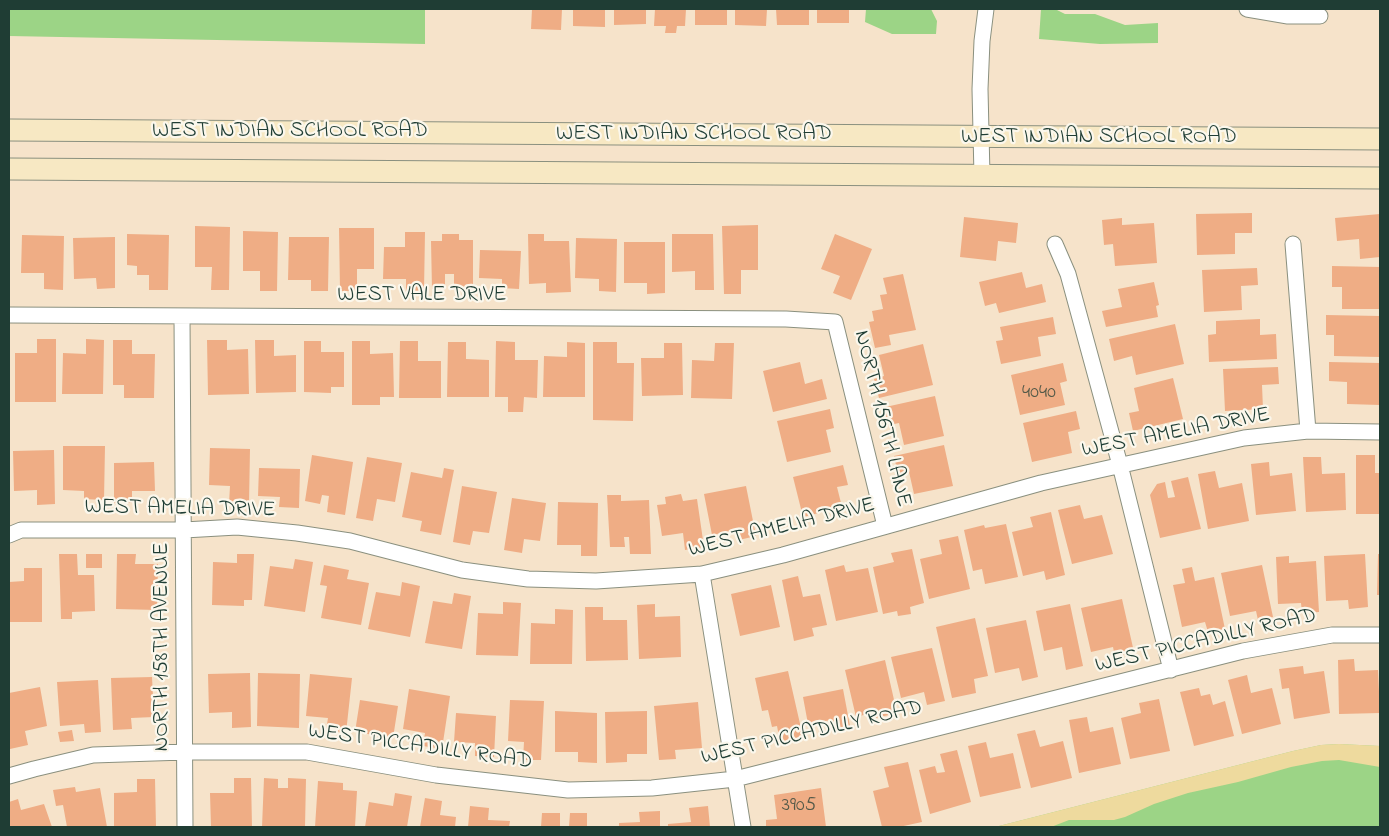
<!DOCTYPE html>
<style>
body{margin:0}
#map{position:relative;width:1389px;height:836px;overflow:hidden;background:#f6e3ca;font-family:"Indie Flower",sans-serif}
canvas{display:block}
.frame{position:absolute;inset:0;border:10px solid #1f3d34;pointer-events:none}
</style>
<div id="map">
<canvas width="1389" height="836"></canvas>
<div class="frame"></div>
</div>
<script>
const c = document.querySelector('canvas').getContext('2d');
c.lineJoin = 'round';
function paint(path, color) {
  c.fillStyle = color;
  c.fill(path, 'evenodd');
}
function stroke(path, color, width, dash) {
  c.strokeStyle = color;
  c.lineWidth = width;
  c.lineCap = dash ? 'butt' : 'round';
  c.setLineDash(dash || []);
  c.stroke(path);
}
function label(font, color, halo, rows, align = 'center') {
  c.font = font + ' "Indie Flower",sans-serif';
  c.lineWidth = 4.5;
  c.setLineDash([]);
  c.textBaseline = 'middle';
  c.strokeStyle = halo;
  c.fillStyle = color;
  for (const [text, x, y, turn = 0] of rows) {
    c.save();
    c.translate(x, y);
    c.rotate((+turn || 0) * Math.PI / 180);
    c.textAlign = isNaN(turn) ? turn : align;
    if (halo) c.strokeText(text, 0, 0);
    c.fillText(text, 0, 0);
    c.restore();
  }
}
const green = new Path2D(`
 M9,9H425V44L9,36Z
 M866,9H931L937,21L936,34H892L865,22Z
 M1041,9H1055L1065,14H1095L1125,25L1158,23V43L1100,44L1039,39Z
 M1339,744L1380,746V827H995L1293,751L1321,745Z`);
const sand = new Path2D(`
 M1339,744L1380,746V767L1339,760L1322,761L1291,767L1238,782L1188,793L1154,804L1125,817L1114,820H1069L1051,827H995L1293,751L1321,745Z`);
const building = new Path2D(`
 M532,9H562L561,30L531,29Z
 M573,9H605V27L573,26Z
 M614,9H646V24L614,25Z
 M655,9H686L685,26H677L676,33H665L666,26H654Z
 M695,9H727V25H695Z
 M735,9H767L766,26L735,25Z
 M776,9H809V25H777Z
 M817,9H849V23H817Z
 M1252,213V233H1235V254L1197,255L1196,214Z
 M1380,214V257L1360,259L1359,239L1337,241L1335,218Z
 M964,217L1018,223L1016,243L998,241L996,261L960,257Z
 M1122,218V225L1154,223L1157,263L1115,266L1113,244L1104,245L1102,220Z
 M758,225V270H741V294H724L722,226Z
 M195,226L230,227L229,290H211L212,267H195Z
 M339,228H374V269H357V291H340Z
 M243,231L278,232L277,291H260V271H243Z
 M405,232H425L424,291H406V279H383L384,247H405Z
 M127,234L169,235L168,290H149V275H137V266L127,265Z
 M442,234H459V240H473V289H454V274H445V289H432L431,241H442Z
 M528,234H544V241H569L571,292L546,293V283L529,284Z
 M672,234H713L714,290H695V271L672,272Z
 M835,234L872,249L851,300L833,293L840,276L821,269Z
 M22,235L64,236L63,290L44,289V273H21Z
 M115,237V288L97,289L96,278L74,279L73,238Z
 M289,237H329L328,291H311V280H288Z
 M576,238L617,239L616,292L599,291V279L575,278Z
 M624,242H665V293L647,294V283H624Z
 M480,250L521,251L519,289L502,288V279L479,278Z
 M1332,266L1380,267V309H1342V287H1332Z
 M1257,268L1258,285L1241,286L1242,310L1204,312L1202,270Z
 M1022,272L1026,288L1042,284L1046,302L999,313L996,303L985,306L979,282Z
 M903,274L916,330L889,335L891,345L875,348L869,322L874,321L872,311L883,309L880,295L887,294L883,278Z
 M1154,282L1159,305L1156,306L1158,317L1106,327L1102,311L1122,307L1118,289Z
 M1326,315L1380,316V357L1334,356V335H1326Z
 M1053,317L1056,334L1038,337L1041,356L1001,364L996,341L1003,340L1000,327Z
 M1260,319V335L1276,334L1277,359L1209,362L1208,335L1216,334V321Z
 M1175,324L1184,364L1136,375L1132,356L1114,361L1109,339Z
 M37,339H56V402H15V353H37Z
 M86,339L104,340L103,394H62L63,353L86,354Z
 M113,340H132V354H155L154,398H124V385H113Z
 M207,340H227V350L248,349L249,394L208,395Z
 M255,340H274V356L296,355V392L256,393Z
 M304,341H321V352H344V387H331V393L304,392Z
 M352,341H370V354L393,353L394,397H380V405H352Z
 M400,341H418V361H441V398H399Z
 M496,341L515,342V360H538L537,398L524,397L523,412H508V397H495Z
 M448,342H466V359L489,360V397H447Z
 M567,342L585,343V397H543L544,356L567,357Z
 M593,342H617V363H634L633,421L593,420Z
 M664,343H682L683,395L642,396L641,358H664Z
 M715,343H734L732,399L691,398L692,360L714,361Z
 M923,344L933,385L879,398L874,379L884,376L879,355Z
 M800,362L805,384L822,379L827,399L773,412L763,371Z
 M1329,362L1380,363V405L1347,404V382L1329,381Z
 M1063,363L1067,381L1060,383L1065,405L1020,415L1011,375Z
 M1278,367L1279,384L1262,385L1263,409L1225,411L1223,369Z
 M1173,378L1183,419L1133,431L1129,413L1139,411L1134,388Z
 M935,396L944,436L904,445L899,423L885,426L881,408Z
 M830,409L834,428L826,430L831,452L787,462L777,421Z
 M1076,411L1080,429L1068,432L1072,453L1032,462L1023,423Z
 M944,445L953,486L914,494L909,472L898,475L894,456Z
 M63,446H105L104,500L84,499V491L63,490Z
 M210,448L250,449L249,504H229L230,486L209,485Z
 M54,450L55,504L37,505V490L14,491L13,451Z
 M312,455L353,462L345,515L327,512L329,496L322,495L320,504L305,501Z
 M1356,455H1375V473H1380V514H1356Z
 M367,457L402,463L395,502L377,499L373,521L356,518Z
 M1303,457H1321L1322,474L1345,473L1346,510L1306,512Z
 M154,462L155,491H132V503H114V463Z
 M1269,462L1270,476L1292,473L1296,511L1256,515L1251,464Z
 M843,465L848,485L837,487L842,507L803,517L793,477Z
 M259,468L300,469L299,508L279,507L280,497L258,496Z
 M444,468L454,470L441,535L420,531L422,521L402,517L411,472L442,478Z
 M1215,471L1219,488L1242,483L1249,521L1208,529L1198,474Z
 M1188,477L1201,529L1160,538L1150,495L1157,484L1165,482L1168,498L1175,497L1171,481Z
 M462,486L497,492L489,533L473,531L470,545L453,542Z
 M746,486L756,536L739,540L737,530L712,535L704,494Z
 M681,494L683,501L697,499L704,547L685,550L683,533L662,536L657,505L666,504L665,497Z
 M607,495H621V501L649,500L651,554H630L629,537H624L625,547H610Z
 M512,498L546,503L540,541L524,539L522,553L504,550Z
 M558,502L598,503L597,556H581V545H557Z
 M1080,505L1084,519L1102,515L1113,554L1072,564L1058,510Z
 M1051,512L1065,575L1046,580L1044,571L1023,576L1012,532L1033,527L1030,517Z
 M1006,524L1018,577L985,584L982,569L973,571L964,530L984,525L985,528Z
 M958,536L970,589L929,599L920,559L942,554L939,540Z
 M912,549L924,603L910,607L911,614L898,616L897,611L883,614L873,567L894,562L891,553Z
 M59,554H77L78,575H94L95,611L72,612V619H61Z
 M86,554H102V568H86Z
 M117,554H136L135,564H158L157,610L116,609Z
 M237,554H254L252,600H244V606L212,605L213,562L237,563Z
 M1365,554L1368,607L1349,609L1348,600L1326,601L1324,556Z
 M1378,554H1380V595H1377Z
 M1289,556V563L1316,561L1319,612L1302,613L1301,603L1278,604L1276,557Z
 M295,559L313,562L305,612L264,606L270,566L293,569Z
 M324,565L349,570L347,579L369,583L361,625L321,618L327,586L320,585Z
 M844,565L846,572L868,568L878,612L836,621L825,570Z
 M1262,565L1273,617L1258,620L1256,611L1230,616L1221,573Z
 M1192,567L1195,581L1214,577L1225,629L1208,632L1205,622L1182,627L1173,585L1185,583L1182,569Z
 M24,568H42V622H9V582L24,581Z
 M798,576L803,597L820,594L827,625L812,628L814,636L794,641L782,580Z
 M402,582L420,586L410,637L368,629L376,592L400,596Z
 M771,585L780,627L740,636L731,594Z
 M454,593L471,596L462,649L425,643L433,601L452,604Z
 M1122,599L1134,652L1115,657L1113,647L1091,652L1081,608Z
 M503,602L521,603L518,656L476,655L478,613L503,614Z
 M655,604V617L680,616L681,657L639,659L637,605Z
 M1070,604L1083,666L1066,670L1062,647L1044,651L1036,611Z
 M585,607H603V620H627L628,660L586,661Z
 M555,609L573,610L572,664H530L531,623L555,624Z
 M975,618L988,676L974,679L976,693L952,698L936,627Z
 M1026,620L1038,677L1022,681L1019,668L995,673L986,628Z
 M932,648L945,701L927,705L924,692L901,698L891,657Z
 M1354,659L1355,671L1378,670L1380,713L1339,714L1338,660Z
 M885,660L897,713L876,718L875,712L856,717L845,670Z
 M1303,666L1304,674L1324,671L1330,713L1294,719L1289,688L1282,689L1279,669Z
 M788,671L803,737L780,742L777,726L772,727L768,710L762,711L755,678Z
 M250,673L251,727L232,728V712L209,713L208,674Z
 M258,673L300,674L299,728L257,726Z
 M310,674L352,678L346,733L326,730L328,718L306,716Z
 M1247,675L1251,693L1272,688L1281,724L1242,734L1228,680Z
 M152,677L154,717L131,718L132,729L113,730L111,678Z
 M98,680L101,732L85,733L84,724L60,726L57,682Z
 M40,687L47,726L25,731L28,745L10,749L9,693Z
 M1199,688L1201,696L1210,694L1213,705L1225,701L1234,736L1194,746L1180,692Z
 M409,689L450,696L442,749L423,746L425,733L403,729Z
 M843,689L850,726L832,728L831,720L808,724L803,697Z
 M1159,699L1170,751L1130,759L1121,718L1141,713L1139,703Z
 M360,700L398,706L393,738L355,732Z
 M510,700L544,701L541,760H523L524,742L508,741Z
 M698,702L702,748L675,750L676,759L659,760L654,706Z
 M555,711L597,713V763L578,762V752H555Z
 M647,711V754H627V762L606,763L605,712Z
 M456,713L496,716L494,757L475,756V743L454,742Z
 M1087,717L1090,732L1113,727L1121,764L1079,773L1069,720Z
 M72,730L74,741L60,742L58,732Z
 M1035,730L1040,747L1063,741L1072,778L1031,788L1017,734Z
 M986,742L990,758L1013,753L1021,788L980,797L968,746Z
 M957,750L971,802L930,814L919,770L935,766L937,773L945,772L940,754Z
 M908,762L922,822L899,827H882L873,791L889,787L884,767Z
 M234,778H251L252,827H211L210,793H234Z
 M264,778L278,779V788H288V778L306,779L305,827H262Z
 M137,779H155L156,827H114V793L137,792Z
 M318,781L343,783V790L357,791L355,827H315Z
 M75,787L76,792L100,788L107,827H67L63,805L56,806L53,790Z
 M821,788L826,827H766V820L777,819L774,795Z
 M395,793L412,796L407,827H365L369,802L393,806Z
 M425,798L442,801L440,815L456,817L455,827H420Z
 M18,799L21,810L44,804L52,827H9V802Z
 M470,806L489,808L488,820L510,821L509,827H468Z
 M708,806L710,827H668V824L691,822L689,808Z
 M660,811V827H619V823L640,822L639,812Z
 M542,813H560V827H541Z
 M570,813H587V827H569Z`);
const minor = new Path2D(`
 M1247,9L1288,16H1320
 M982,176L980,89L982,41L986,9
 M1055,244L1068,274L1120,465L1171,670
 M1293,244L1308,431
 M9,315L786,319L835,322L885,526
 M182,316L185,827
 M9,535L21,530H184L237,527L297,533L350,541L462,570L528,579L596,581L702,574L783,555L1041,483L1244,438L1308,431L1380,432
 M702,574L743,827
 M9,776L34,769L93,755L185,752H307L436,775L568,790L652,788L735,779L1243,651L1332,635H1380`);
const secondary = new Path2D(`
 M9,130L1380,139
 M9,169L1380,178`);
const numberNames = [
 ["4040",1039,394],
 ["3905",799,807]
];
const streetNames = [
 ["WEST INDIAN SCHOOL ROAD",290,132],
 ["WEST INDIAN SCHOOL ROAD",694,135],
 ["WEST INDIAN SCHOOL ROAD",1099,138],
 ["WEST VALE DRIVE",422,296],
 ["NORTH 156TH LANE",881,419,76],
 ["WEST AMELIA DRIVE",1176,434,-11],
 ["WEST AMELIA DRIVE",180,510,1],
 ["WEST AMELIA DRIVE",782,529,-14],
 ["WEST PICCADILLY ROAD",1206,642,-13],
 ["NORTH 158TH AVENUE",163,647,-90],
 ["WEST PICCADILLY ROAD",812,734,-13],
 ["WEST PICCADILLY ROAD",420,748,8]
];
paint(green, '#9cd486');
paint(sand, '#eeda9e');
paint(building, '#efad85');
stroke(minor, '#8a907f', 17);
stroke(secondary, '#8a907f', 23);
stroke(minor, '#fff', 15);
stroke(secondary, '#f7e8c3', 21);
label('20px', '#535948', null, numberNames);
label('22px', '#1f3d34', '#fbf7ec', streetNames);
</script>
